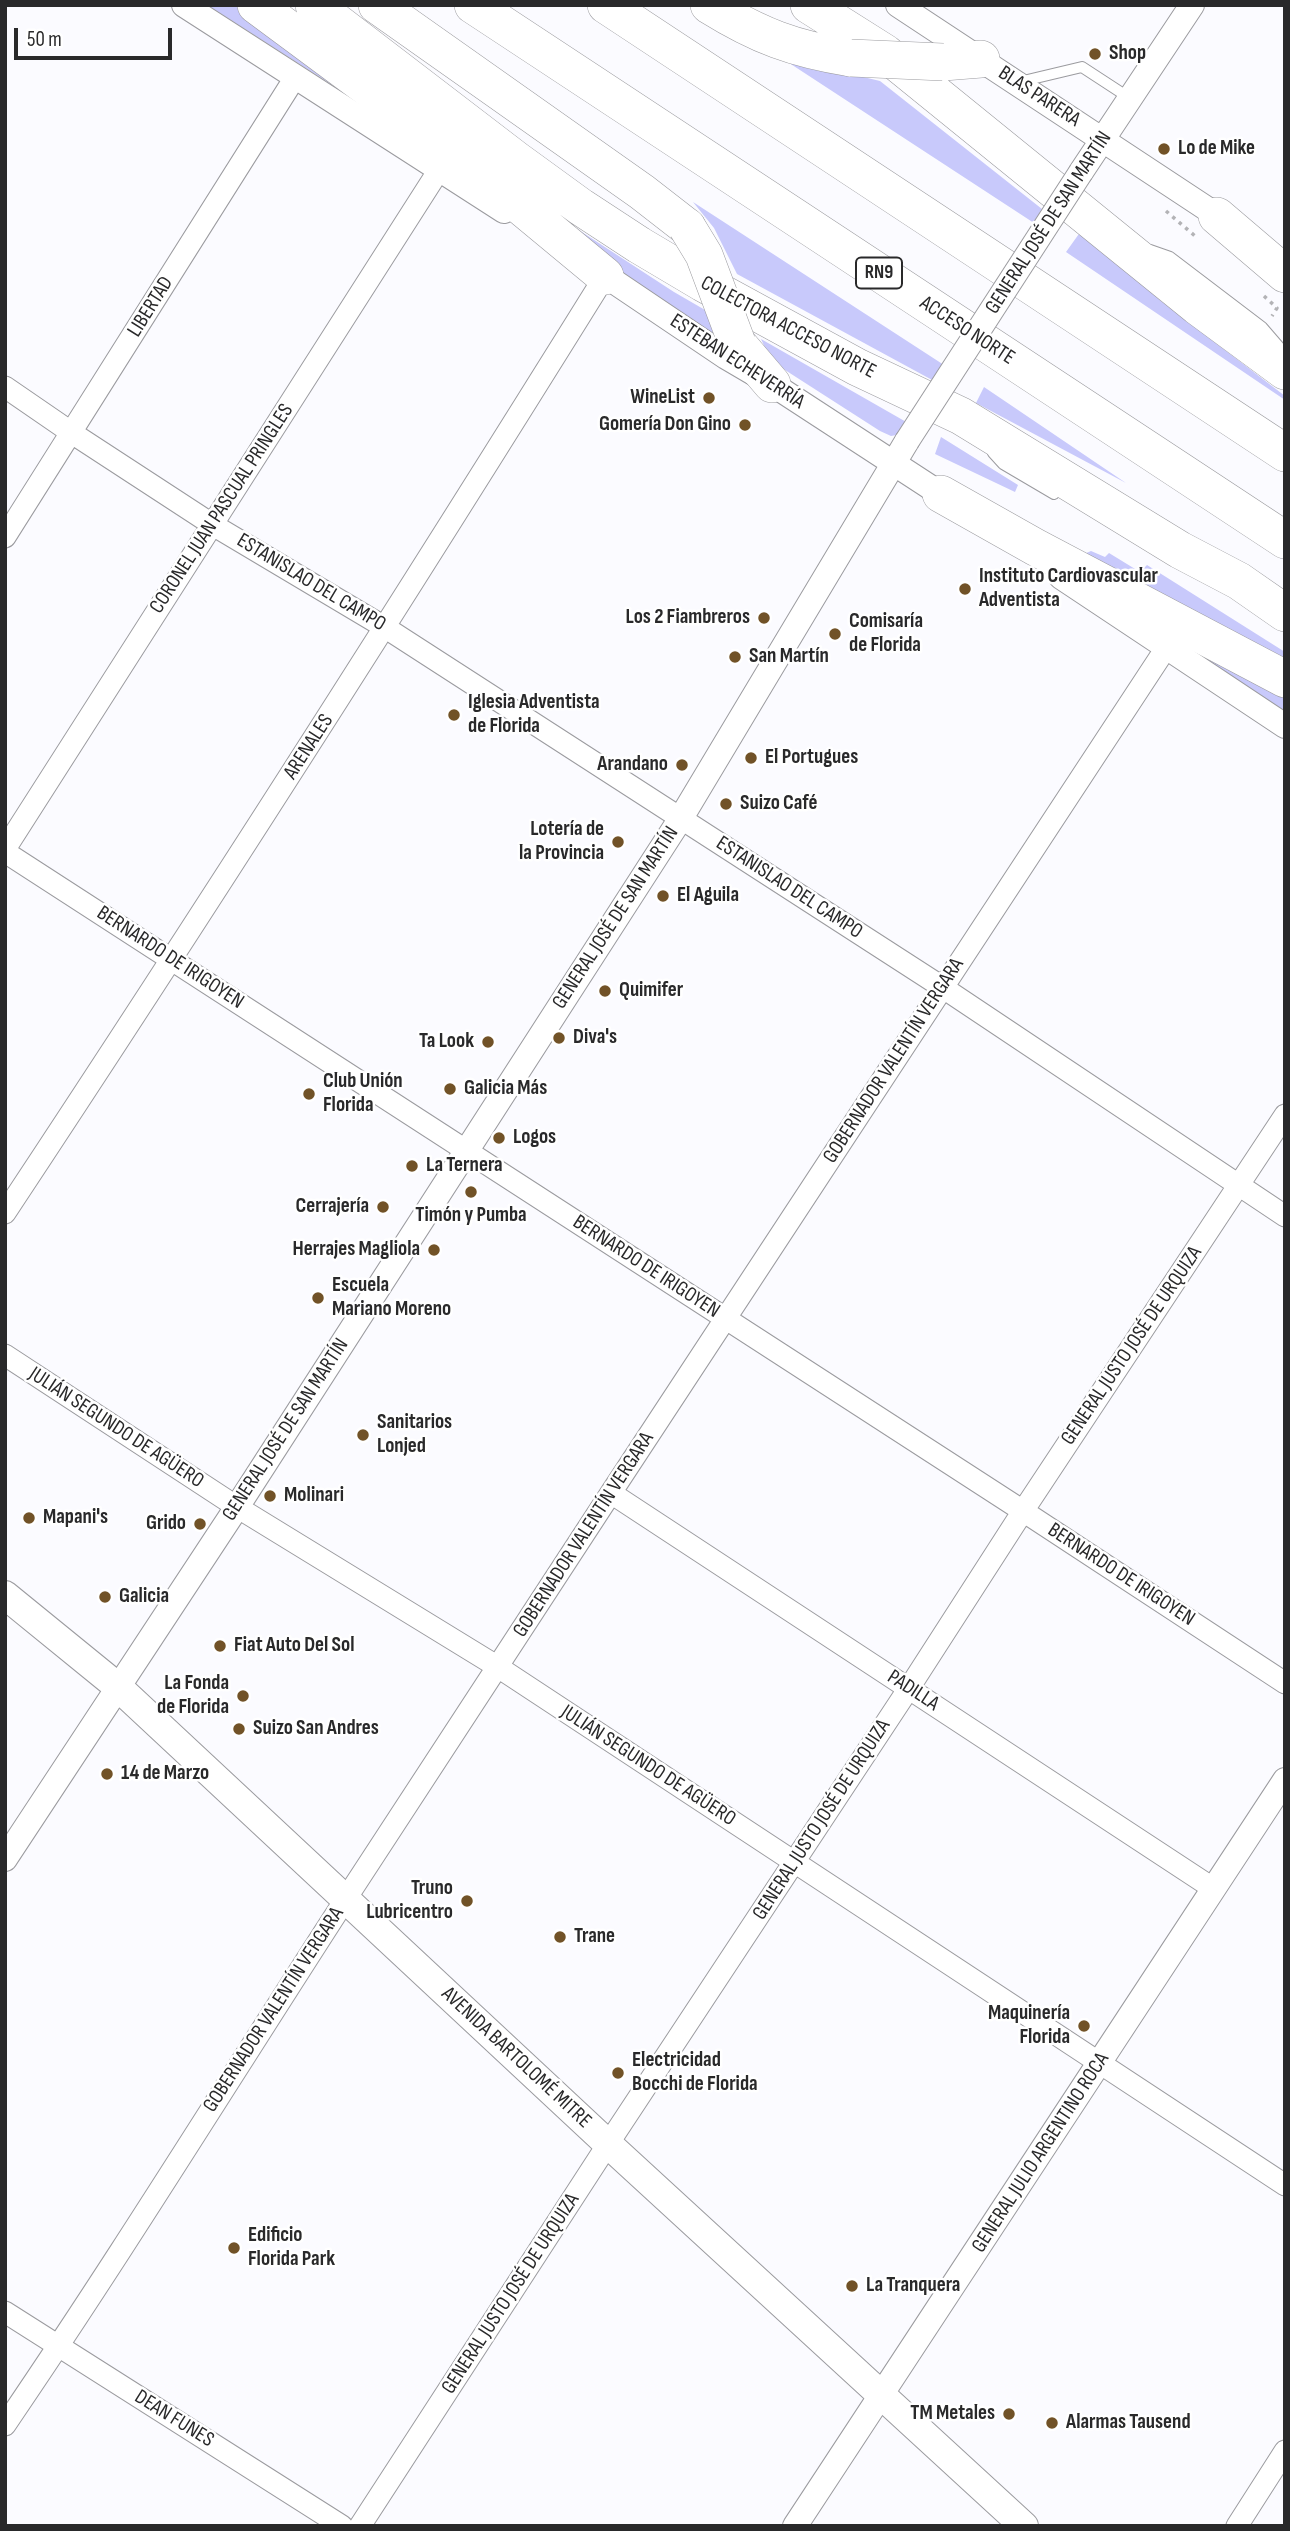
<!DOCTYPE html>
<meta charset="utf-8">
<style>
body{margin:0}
#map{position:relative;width:1290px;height:2531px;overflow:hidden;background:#fbfbff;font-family:"Sofia Sans Condensed",sans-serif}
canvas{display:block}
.frame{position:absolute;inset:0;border:7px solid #29292a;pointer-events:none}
.scale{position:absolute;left:14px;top:28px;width:158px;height:32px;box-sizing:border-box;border:4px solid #29292a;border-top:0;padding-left:9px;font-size:21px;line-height:24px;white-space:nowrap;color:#29292a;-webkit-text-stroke:5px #fff;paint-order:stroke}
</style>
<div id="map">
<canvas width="1290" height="2531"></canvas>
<div class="frame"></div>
<div class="scale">50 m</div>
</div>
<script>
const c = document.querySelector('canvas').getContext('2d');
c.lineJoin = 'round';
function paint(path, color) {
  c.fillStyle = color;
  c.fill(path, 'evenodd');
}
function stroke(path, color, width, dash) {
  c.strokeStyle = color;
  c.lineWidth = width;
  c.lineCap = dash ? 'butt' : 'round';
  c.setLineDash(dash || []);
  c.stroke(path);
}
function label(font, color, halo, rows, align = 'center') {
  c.font = font + ' "Sofia Sans Condensed",sans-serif';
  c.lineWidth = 5;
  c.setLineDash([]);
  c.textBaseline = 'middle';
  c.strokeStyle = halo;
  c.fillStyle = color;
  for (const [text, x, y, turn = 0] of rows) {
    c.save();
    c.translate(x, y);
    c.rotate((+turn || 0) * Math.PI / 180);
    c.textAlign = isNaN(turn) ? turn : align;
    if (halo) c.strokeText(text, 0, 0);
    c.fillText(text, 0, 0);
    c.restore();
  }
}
const green = new Path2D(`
 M207,5H237L352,88L348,95Z
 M780,57L880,81L1042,209L1034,223Z
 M693,202L944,365L934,381L737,274L714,228Z
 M545,208L674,292L712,314L721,340L622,272Z
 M1081,231L1161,301L1285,396V400L1066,252Z
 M761,339L908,423L902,434L891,436L880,431L771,361Z
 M984,387L1126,483L976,403Z
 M941,437L1018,485L1015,492L935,454Z
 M1091,551L1105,557L1109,553L1140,572L1147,565L1285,652V665L1084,554Z
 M1174,642L1285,692V715Z`);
const path = new Path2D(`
 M1166,211L1195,236
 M1264,296L1277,308L1272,316`);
const service = new Path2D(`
 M1019,82L1082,67L1131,99
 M1150,250L1170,257L1262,327L1281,349
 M993,453L1003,464L1054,494`);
const minor = new Path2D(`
 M5,387L72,433L213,525L386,628L942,987L1285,1216
 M5,537L296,76
 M5,849L439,170
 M5,852L1023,1511L1285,1683
 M5,1213C210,903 409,591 605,276
 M5,1355L237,1507L498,1667L1285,2185
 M611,1493L1214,1889
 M5,2312L342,2526
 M5,2425C123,2252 233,2073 347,1897C619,1480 892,1063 1166,648
 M360,2526L608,2144L909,1688L1023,1511L1285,1115
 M1237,2526L1285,2451`);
const tertiary = new Path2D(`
 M184,5L504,211
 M898,5L1230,224
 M1081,172L1192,5
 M594,268L726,357L772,384L953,502
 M1061,577L1285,726
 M5,1859L237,1507L681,818L907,441
 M795,2526L1285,1780`);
const secondary = new Path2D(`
 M5,1595L118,1687L608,2144L1024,2526`);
const motorway = new Path2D(`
 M256,5L465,160L605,276
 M314,5L515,159L581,207L639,245L703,283L857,367L961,416L1180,550L1239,581L1285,613
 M377,5L642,192L687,227
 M473,5L1285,540
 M606,5L1285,453
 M709,5C759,36 794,49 851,58
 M809,5L885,53L1197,306L1285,371
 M943,62L981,59
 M1217,216L1285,274
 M737,343L772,384
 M941,494L1035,547L1285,679`);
const tertiaryBridge = new Path2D(`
 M907,441L1081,172`);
const motorwayBridge = new Path2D(`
 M851,58L943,62
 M687,227L704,255L737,343`);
const markers = [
 [1095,54,7,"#715227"],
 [1164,149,7,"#715227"],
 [709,398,7,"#715227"],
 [745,425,7,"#715227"],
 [965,589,7,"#715227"],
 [764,618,7,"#715227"],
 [835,634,7,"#715227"],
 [735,657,7,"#715227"],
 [454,715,7,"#715227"],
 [751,758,7,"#715227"],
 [682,765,7,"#715227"],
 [726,804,7,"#715227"],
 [618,842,7,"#715227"],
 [663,896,7,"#715227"],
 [605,991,7,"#715227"],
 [559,1038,7,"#715227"],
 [488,1042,7,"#715227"],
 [450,1089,7,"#715227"],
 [309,1094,7,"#715227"],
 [499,1138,7,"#715227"],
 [412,1166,7,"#715227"],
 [471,1192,7,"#715227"],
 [383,1207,7,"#715227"],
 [434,1250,7,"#715227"],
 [318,1298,7,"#715227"],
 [363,1435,7,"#715227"],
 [270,1496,7,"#715227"],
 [29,1518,7,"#715227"],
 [200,1524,7,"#715227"],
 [105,1597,7,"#715227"],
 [220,1646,7,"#715227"],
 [243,1696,7,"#715227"],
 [239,1729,7,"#715227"],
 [107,1774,7,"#715227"],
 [467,1901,7,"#715227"],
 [560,1937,7,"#715227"],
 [1084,2026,7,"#715227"],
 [618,2073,7,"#715227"],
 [234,2248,7,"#715227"],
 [852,2286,7,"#715227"],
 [1009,2414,7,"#715227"],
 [1052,2423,7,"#715227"]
];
const shields = [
 [879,273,46]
];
const shieldNames = [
 ["RN9",879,273]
];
const poiNames = [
 ["Shop",1109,54],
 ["Lo de Mike",1178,149],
 ["WineList",695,398,"right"],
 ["Gomería Don Gino",731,425,"right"],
 ["Instituto Cardiovascular",979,577],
 ["Adventista",979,601],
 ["Los 2 Fiambreros",750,618,"right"],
 ["Comisaría",849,622],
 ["de Florida",849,646],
 ["San Martín",749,657],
 ["Iglesia Adventista",468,703],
 ["de Florida",468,727],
 ["El Portugues",765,758],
 ["Arandano",668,765,"right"],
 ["Suizo Café",740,804],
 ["Lotería de",604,830,"right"],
 ["la Provincia",604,854,"right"],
 ["El Aguila",677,896],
 ["Quimifer",619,991],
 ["Diva's",573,1038],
 ["Ta Look",474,1042,"right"],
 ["Club Unión",323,1082],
 ["Florida",323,1106],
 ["Galicia Más",464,1089],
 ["Logos",513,1138],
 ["La Ternera",426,1166],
 ["Cerrajería",369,1207,"right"],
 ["Timón y Pumba",471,1216,"center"],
 ["Herrajes Magliola",420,1250,"right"],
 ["Escuela",332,1286],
 ["Mariano Moreno",332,1310],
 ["Sanitarios",377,1423],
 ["Lonjed",377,1447],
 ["Molinari",284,1496],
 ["Mapani's",43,1518],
 ["Grido",186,1524,"right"],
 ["Galicia",119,1597],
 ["Fiat Auto Del Sol",234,1646],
 ["La Fonda",229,1684,"right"],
 ["de Florida",229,1708,"right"],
 ["Suizo San Andres",253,1729],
 ["14 de Marzo",121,1774],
 ["Truno",453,1889,"right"],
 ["Lubricentro",453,1913,"right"],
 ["Trane",574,1937],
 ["Maquinería",1070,2014,"right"],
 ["Florida",1070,2038,"right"],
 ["Electricidad",632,2061],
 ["Bocchi de Florida",632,2085],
 ["Edificio",248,2236],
 ["Florida Park",248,2260],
 ["La Tranquera",866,2286],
 ["TM Metales",995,2414,"right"],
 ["Alarmas Tausend",1066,2423]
];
const streetNames = [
 ["BLAS PARERA",1039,97,33],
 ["GENERAL JOSÉ DE SAN MARTÍN",1049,223,-57],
 ["LIBERTAD",151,307,-58],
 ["COLECTORA ACCESO NORTE",788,328,28],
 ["ACCESO NORTE",967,331,33],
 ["ESTEBAN ECHEVERRÍA",737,362,33],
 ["CORONEL JUAN PASCUAL PRINGLES",222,509,-57],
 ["ESTANISLAO DEL CAMPO",311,583,31],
 ["ARENALES",309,747,-57],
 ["ESTANISLAO DEL CAMPO",789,888,33],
 ["GENERAL JOSÉ DE SAN MARTÍN",616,918,-57],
 ["BERNARDO DE IRIGOYEN",170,958,33],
 ["GOBERNADOR VALENTÍN VERGARA",894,1061,-57],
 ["BERNARDO DE IRIGOYEN",646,1267,33],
 ["GENERAL JUSTO JOSÉ DE URQUIZA",1132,1346,-56],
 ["JULIÁN SEGUNDO DE AGÜERO",116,1428,33],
 ["GENERAL JOSÉ DE SAN MARTÍN",286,1430,-57],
 ["GOBERNADOR VALENTÍN VERGARA",584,1535,-57],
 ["BERNARDO DE IRIGOYEN",1121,1575,33],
 ["PADILLA",913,1691,33],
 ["JULIÁN SEGUNDO DE AGÜERO",648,1766,33],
 ["GENERAL JUSTO JOSÉ DE URQUIZA",822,1820,-57],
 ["GOBERNADOR VALENTÍN VERGARA",274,2010,-57],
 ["AVENIDA BARTOLOMÉ MITRE",516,2058,43],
 ["GENERAL JULIO ARGENTINO ROCA",1041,2153,-57],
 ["GENERAL JUSTO JOSÉ DE URQUIZA",511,2294,-57],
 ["DEAN FUNES",174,2419,32]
];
paint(green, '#c8c9fb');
stroke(service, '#9b9b9f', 12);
stroke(minor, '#9b9b9f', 23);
stroke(tertiary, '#9b9b9f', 26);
stroke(secondary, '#9b9b9f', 30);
stroke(motorway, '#9b9b9f', 38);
stroke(path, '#b3b3b6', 3.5, [3.5, 5]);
stroke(service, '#fff', 10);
stroke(minor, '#fff', 21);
stroke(tertiary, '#fff', 24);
stroke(secondary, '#fff', 28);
stroke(motorway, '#fff', 37);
stroke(tertiaryBridge, '#9b9b9f', 26, []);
stroke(motorwayBridge, '#9b9b9f', 38, []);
stroke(tertiaryBridge, '#fff', 24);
stroke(motorwayBridge, '#fff', 37);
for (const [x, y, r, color] of markers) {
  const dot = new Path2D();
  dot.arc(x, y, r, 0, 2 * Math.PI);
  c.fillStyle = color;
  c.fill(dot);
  stroke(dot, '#fff', 2.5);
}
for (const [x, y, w] of shields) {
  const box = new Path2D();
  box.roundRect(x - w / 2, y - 15.5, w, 31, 5);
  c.fillStyle = '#fff';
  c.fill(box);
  stroke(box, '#29292a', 2);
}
label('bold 19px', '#29292a', null, shieldNames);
label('bold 21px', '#29292a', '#fff', poiNames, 'left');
label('21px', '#29292a', '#fff', streetNames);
</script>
